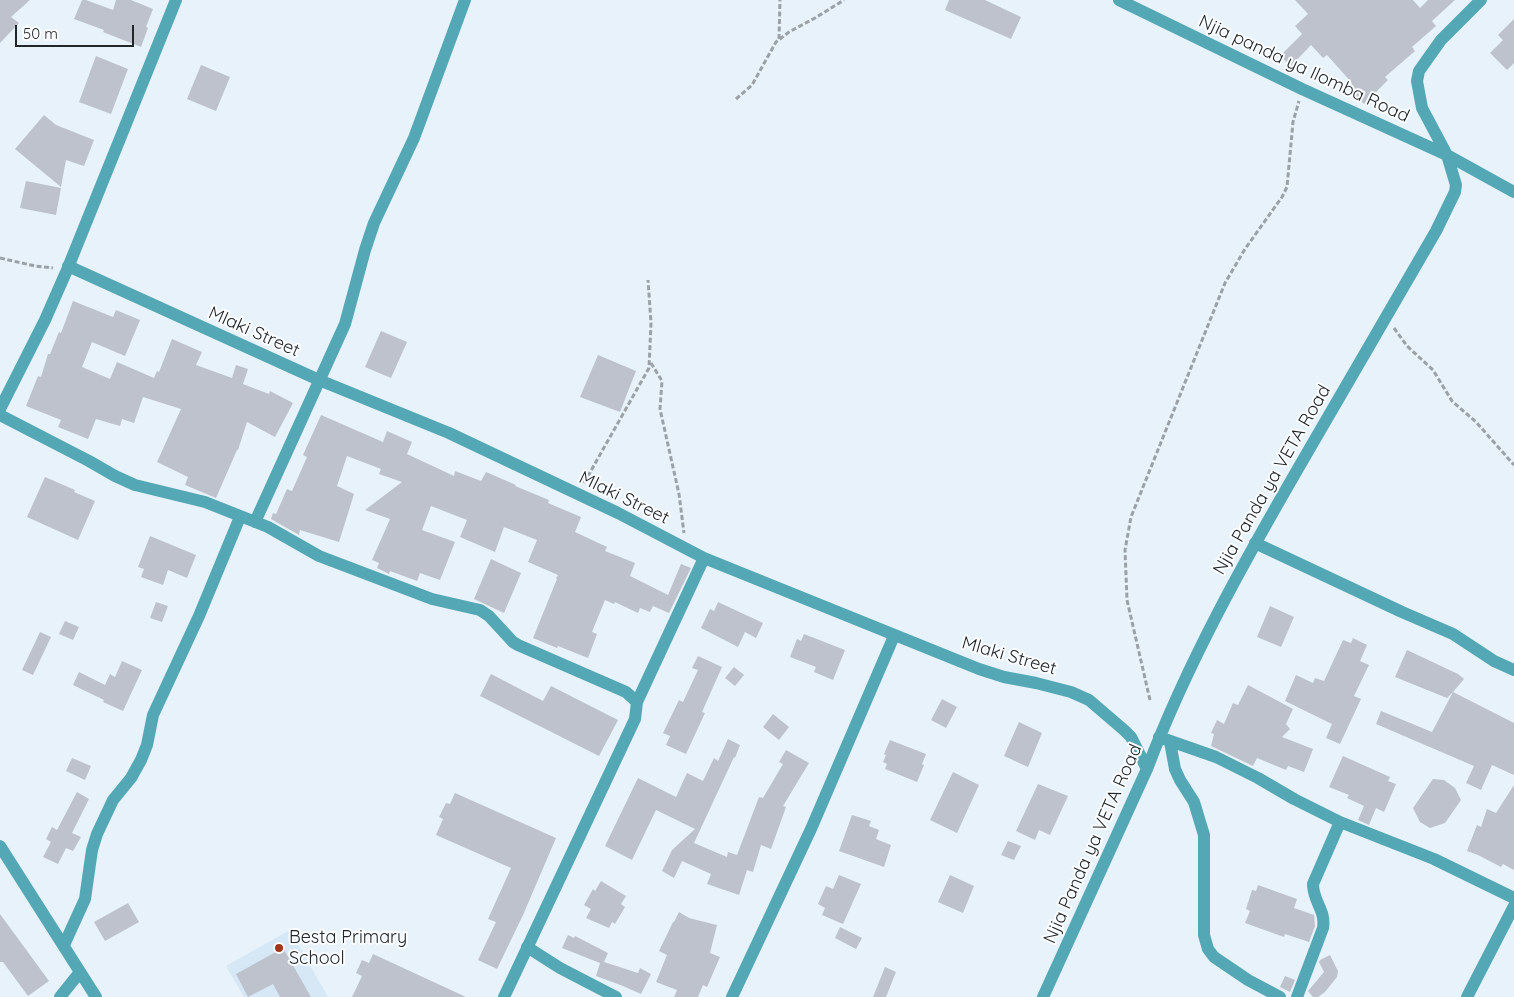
<!DOCTYPE html>
<style>
body{margin:0}
#map{position:relative;width:1514px;height:997px;overflow:hidden;background:#e7f2fa;font-family:Quicksand,sans-serif}
canvas{display:block}
.scale{position:absolute;left:15px;top:25px;width:119px;height:22px;box-sizing:border-box;border:2px solid #212629;border-top:0;padding-left:6px;font-size:15px;line-height:18px;white-space:nowrap;color:#212629;-webkit-text-stroke:4px #fbfdff;paint-order:stroke}
</style>
<div id="map">
<canvas width="1514" height="997"></canvas>
<div class="scale">50 m</div>
</div>
<script>
const c = document.querySelector('canvas').getContext('2d');
c.lineJoin = 'round';
function paint(path, color) {
  c.fillStyle = color;
  c.fill(path, 'evenodd');
}
function stroke(path, color, width, dash) {
  c.strokeStyle = color;
  c.lineWidth = width;
  c.lineCap = dash ? 'butt' : 'round';
  c.setLineDash(dash || []);
  c.stroke(path);
}
function label(font, color, halo, rows, align = 'center') {
  c.font = font + ' Quicksand,sans-serif';
  c.lineWidth = 4;
  c.setLineDash([]);
  c.textBaseline = 'middle';
  c.strokeStyle = halo;
  c.fillStyle = color;
  for (const [text, x, y, turn = 0] of rows) {
    c.save();
    c.translate(x, y);
    c.rotate((+turn || 0) * Math.PI / 180);
    c.textAlign = isNaN(turn) ? turn : align;
    if (halo) c.strokeText(text, 0, 0);
    c.fillText(text, 0, 0);
    c.restore();
  }
}
const built = new Path2D(`
 M290,930L328,997H244L226,966Z`);
const building = new Path2D(`
 M0,0H30L11,17L19,23L0,43Z
 M82,0H86L113,10L116,0H131L153,9L146,27L148,28L141,47L103,32L104,30L74,19Z
 M949,0H985L1021,17L1011,39L945,10Z
 M1295,0H1413L1420,8L1428,0H1455L1432,21L1436,26L1412,47L1415,51L1385,77L1388,80L1364,104L1348,88L1352,83L1327,55L1323,58L1311,45L1291,66L1280,56L1302,34L1295,26L1308,14Z
 M1514,19V63L1507,70L1490,53L1503,40L1498,35Z
 M96,56L128,69L111,114L79,102Z
 M201,65L230,77L216,111L187,99Z
 M44,115L56,125L94,140L84,166L66,160L61,187L15,149Z
 M26,181L61,188L56,215L20,208Z
 M73,301L113,317L116,310L140,320L125,356L92,342L82,367L110,379L117,362L154,378L157,371L159,372L172,339L202,352L196,365L232,378L236,365L248,369L243,384L269,394L270,391L293,403L275,437L247,422L238,450H237L216,498L185,485L188,477L157,462L181,409L143,397L134,423L122,419L120,426L96,419L88,439L58,427L61,420L26,406L38,376L41,377L48,354H50L59,332L61,333Z
 M381,331L407,342L391,378L365,367Z
 M598,355L636,371L620,412L580,397Z
 M321,415L383,442L387,431L412,442L407,454L454,476L455,471L481,481L486,472L516,485L515,486L549,500L548,503L581,517L575,532L607,547L605,551L635,563L630,576L668,595L681,564L691,568L669,613L653,606L650,612L640,608L638,613L615,602L614,604L605,600L592,632L597,634L588,658L558,646L557,648L533,638L557,579L556,578L558,575L528,562L537,540L504,527L495,552L460,537L467,520L431,506L422,530L455,542L440,580L420,573L417,581L390,571L389,574L377,568L379,563L372,560L390,519L365,510L402,482L379,474L381,469L347,456L337,486L354,494L339,542L300,530L299,535L271,519L273,513L276,514L287,489L292,491L307,457L303,455Z
 M45,477L75,490L74,492L95,501L78,540L27,517Z
 M150,536L196,555L187,578L168,570L163,585L141,577L144,569L138,567Z
 M491,559L521,573L504,613L474,599Z
 M156,602L168,606L162,622L150,618Z
 M718,602L763,623L756,638L745,632L738,647L701,628L710,609L714,611Z
 M1270,606L1294,617L1281,647L1257,637Z
 M65,621L79,627L73,640L59,634Z
 M40,632L51,637L33,675L22,670Z
 M804,634L845,650L833,680L814,672L816,667L790,657L797,639L801,641Z
 M1353,638L1367,645L1360,661L1369,665L1354,696L1361,699L1340,744L1326,738L1332,724L1285,701L1296,675L1313,683L1315,678L1324,681L1343,640L1351,643Z
 M1407,650L1458,674L1464,679L1453,692L1514,723V775L1492,765L1481,790L1466,783L1474,766L1376,724L1381,711L1432,732L1453,692L1447,698L1395,677Z
 M698,656L722,667L702,712L705,713L686,754L666,745L670,736L663,733L679,700L683,702L698,670L692,668Z
 M122,661L142,670L123,711L103,702L104,700L73,685L79,672L105,685L110,674L115,677Z
 M734,667L744,675L735,686L725,678Z
 M491,674L543,701L551,686L618,720L599,756L480,696Z
 M1248,685L1293,709L1286,724L1290,729L1282,737L1313,749L1304,772L1288,766L1286,770L1257,758L1253,766L1211,746L1214,734L1211,733L1217,720L1224,724L1233,703L1238,705Z
 M942,699L957,707L946,728L931,720Z
 M773,714L789,727L779,740L763,727Z
 M1019,722L1042,733L1028,767L1004,756Z
 M728,739L740,745L735,758L734,757L694,843L727,857L728,852L737,855L759,797L763,798L783,764L779,762L786,750L809,763L783,806L786,807L771,849L761,845L753,872L747,870L739,895L707,884L711,874L682,861L674,878L662,871L672,850L695,829L656,810L632,860L605,846L638,778L676,797L687,773L703,781L714,758L718,761Z
 M890,740L926,754L922,764L924,765L917,782L885,769L887,764L883,762L886,755L884,754Z
 M1343,756L1390,777L1388,781L1396,784L1384,812L1376,808L1369,825L1358,820L1364,806L1347,798L1349,795L1329,787Z
 M72,758L91,766L85,780L66,771Z
 M953,772L979,785L957,833L930,820Z
 M1433,779L1444,780L1455,788L1461,800L1445,823L1430,828L1420,822L1413,808Z
 M1038,784L1068,796L1050,835L1039,830L1035,840L1016,831Z
 M1514,785V870L1503,864L1501,867L1478,855L1467,851L1477,825L1481,827L1487,809L1496,813Z
 M77,792L89,799L72,833L81,837L73,851L66,848L58,864L43,857L51,842L46,839L52,827L57,830Z
 M455,793L556,838L523,915L497,969L478,960L496,922L488,919L511,868L436,835L443,819L439,817L446,803L450,804Z
 M852,815L871,821L869,826L879,830L876,839L891,845L884,867L839,851Z
 M1008,841L1021,846L1014,860L1001,855Z
 M839,875L861,884L843,924L822,915L825,908L818,904L826,886L833,889Z
 M950,875L974,886L963,913L938,902Z
 M601,881L626,896L621,904L625,907L615,924L612,922L609,928L586,918L591,909L584,905L593,889L595,891Z
 M1258,885L1297,899L1294,908L1314,915L1315,926L1309,942L1285,934L1284,937L1245,923L1250,911L1246,909L1252,890L1256,891Z
 M128,903L139,922L105,941L94,922Z
 M679,912L689,918L717,925L710,953L720,957L707,987L703,985L698,997H674L677,990L656,982L667,955L659,951L673,922H674Z
 M0,914L49,981L28,996L3,962H0Z
 M840,927L862,938L856,949L835,938Z
 M568,935L574,938L575,936L608,953L604,962L638,973L640,968L651,974L641,994L623,986L596,976L600,963L562,948Z
 M283,948L311,997H280L273,984L248,997L236,974Z
 M373,954L466,997H352L362,976L356,973L362,960L369,963Z
 M1330,955L1338,971L1337,977L1325,992L1318,997H1313L1308,991L1324,972L1319,962L1320,960Z
 M885,967L896,972L886,997H873Z
 M1285,976L1295,980L1290,992L1280,987Z`);
const path = new Path2D(`
 M779,39L780,0
 M736,99L752,85L776,42L789,32L815,18L844,0
 M0,258L35,266L53,268
 M1394,328L1407,346L1433,370L1452,401L1476,422L1514,465
 M651,363L662,381L660,409L679,494L684,533
 M584,483L649,368L651,323L648,280
 M1150,700L1127,600L1125,550L1131,517L1225,283L1245,249L1282,197L1287,187L1293,122L1299,101`);
const minor = new Path2D(`
 M1119,0L1302,89L1447,155L1514,192
 M68,266L319,380L449,433L618,513L704,558L979,669L1004,677L1036,683L1071,692L1089,700L1124,730L1131,737L1147,769
 M0,409L45,320L67,270L176,0
 M0,415L89,461L115,476L135,485L205,502L268,527L319,556L432,599L480,610L489,616L513,642L518,645L626,692L637,702L635,719L504,997
 M255,522L345,324L365,250L374,223L414,138L465,0
 M1255,543L1402,612L1453,634L1494,661L1514,670
 M637,702L704,558
 M1159,737L1216,757L1258,778L1294,799L1340,822L1434,859L1514,898
 M1170,742L1175,769L1180,780L1194,802L1204,835V935L1208,949L1214,957L1248,980L1280,997
 M0,846L96,997
 M64,945L85,899L92,850L97,834L113,800L131,778L141,760L147,745L153,715L199,616L240,517
 M527,947L560,968L616,997
 M60,997L80,972
 M732,997L811,829L894,636
 M1043,997L1147,769C1188,661 1245,560 1303,460C1347,384 1392,307 1436,231L1455,192L1456,185L1447,155L1422,108L1417,81L1419,71L1441,40L1481,0
 M1297,997L1323,928C1326,910 1313,902 1313,884L1340,822
 M1467,997L1514,906`);
const markers = [
 [279,948,5,"#9f371c"]
];
const streetNames = [
 ["Njia panda ya Ilomba Road",1304,69,25],
 ["Mlaki Street",254,332,24],
 ["Njia Panda ya VETA Road",1272,480,-60],
 ["Mlaki Street",624,498,26],
 ["Mlaki Street",1009,656,16],
 ["Njia Panda ya VETA Road",1093,844,-66]
];
const poiNames = [
 ["Besta Primary",289,938],
 ["School",289,959]
];
paint(built, '#d6e8f5');
paint(building, '#bec2cd');
stroke(path, '#9aa2a8', 3, [5, 2.5]);
stroke(minor, '#54a8b5', 12);
for (const [x, y, r, color] of markers) {
  const dot = new Path2D();
  dot.arc(x, y, r, 0, 2 * Math.PI);
  c.fillStyle = color;
  c.fill(dot);
  stroke(dot, '#fbfdff', 2);
}
label('18px', '#212629', '#fbfdff', streetNames);
label('18px', '#212629', '#fbfdff', poiNames, 'left');
</script>
